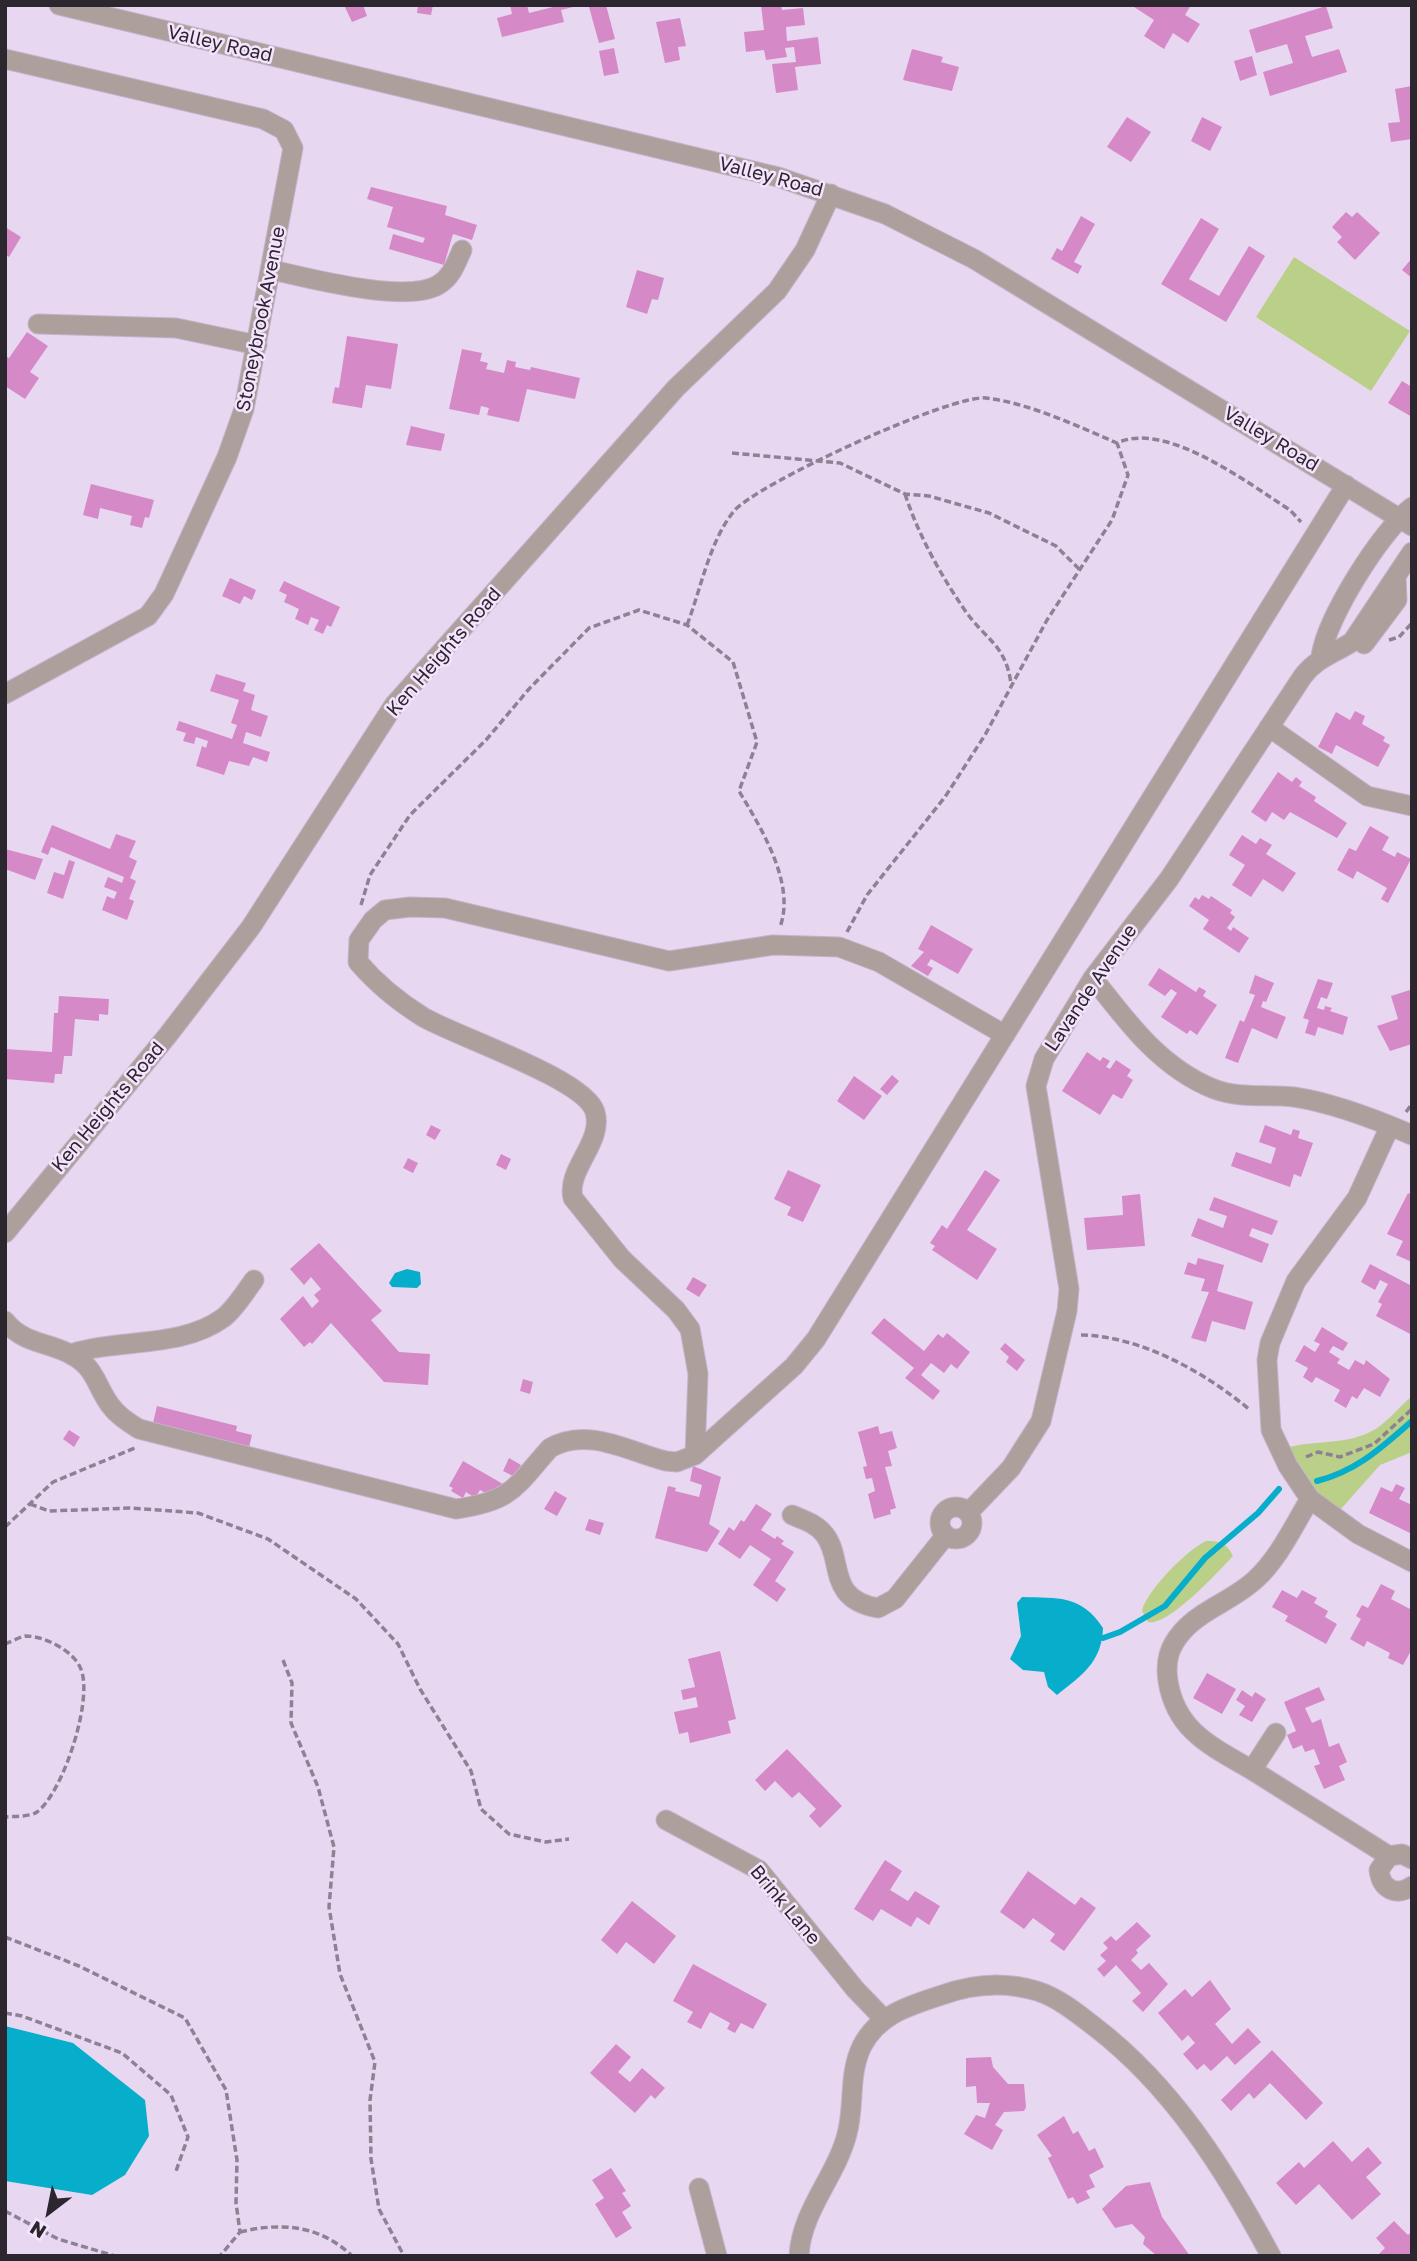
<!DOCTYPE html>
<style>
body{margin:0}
#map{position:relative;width:1417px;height:2261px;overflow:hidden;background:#e8d7f1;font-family:"Golos Text",sans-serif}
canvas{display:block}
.frame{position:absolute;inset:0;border:7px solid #2c262f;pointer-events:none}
.north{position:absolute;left:14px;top:2177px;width:70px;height:70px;-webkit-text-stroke:5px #f5e4fe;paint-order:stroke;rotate:212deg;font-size:19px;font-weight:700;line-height:28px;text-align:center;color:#2c262f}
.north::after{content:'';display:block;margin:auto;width:24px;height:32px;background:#2c262f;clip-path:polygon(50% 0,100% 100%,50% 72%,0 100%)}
</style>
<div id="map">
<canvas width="1417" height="2261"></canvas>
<div class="frame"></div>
<div class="north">N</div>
</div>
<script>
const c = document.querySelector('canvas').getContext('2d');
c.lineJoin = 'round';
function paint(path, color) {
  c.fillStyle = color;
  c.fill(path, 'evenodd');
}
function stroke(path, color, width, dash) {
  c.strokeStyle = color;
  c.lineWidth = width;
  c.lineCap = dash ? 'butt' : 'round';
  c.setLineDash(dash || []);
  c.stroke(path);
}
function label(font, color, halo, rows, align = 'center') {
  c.font = font + ' "Golos Text",sans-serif';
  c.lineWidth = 5;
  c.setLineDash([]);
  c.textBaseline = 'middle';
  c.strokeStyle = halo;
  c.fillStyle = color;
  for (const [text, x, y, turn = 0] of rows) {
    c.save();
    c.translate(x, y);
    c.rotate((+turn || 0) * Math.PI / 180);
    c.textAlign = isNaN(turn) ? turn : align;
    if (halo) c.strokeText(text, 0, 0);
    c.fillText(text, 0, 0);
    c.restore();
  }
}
const green = new Path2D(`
 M1294,257L1410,331L1371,391L1256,317Z
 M1412,1396V1452L1380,1465L1333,1518L1279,1450C1309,1439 1342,1446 1370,1432C1385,1425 1399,1407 1412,1396Z
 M1206,1541C1220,1541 1227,1543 1233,1556C1218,1572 1168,1627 1148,1622L1142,1611C1146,1591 1188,1549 1206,1541Z`);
const water = new Path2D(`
 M407,1269L420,1272L421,1284L417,1288L392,1287L389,1283L395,1273Z
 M1022,1597C1058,1598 1082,1595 1103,1628C1102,1662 1082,1675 1057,1695L1048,1687L1044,1672L1023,1670L1010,1659L1021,1636L1017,1603Z
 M5,2026L73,2043L145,2100L149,2136L125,2175L92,2195L5,2181Z`);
const stream = new Path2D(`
 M1317,1481C1357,1471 1382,1447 1412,1421
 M1103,1638L1120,1632L1165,1606L1205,1558L1258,1513L1279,1489`);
const building = new Path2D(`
 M344,5H363L367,16L352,22Z
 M418,5H433L431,15L417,13Z
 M510,5H527L529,13L561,5L577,6L561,10L564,22L502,37L497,18L512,14Z
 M606,5L615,39L599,43L589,7Z
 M761,5H781L782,10L803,8L805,25L786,27L787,41L818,37L821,64L795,67L798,90L776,93L772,64L796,62L794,47L785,48L787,57L766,60L764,50L746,52L744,32L764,30Z
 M1131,5H1191L1185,15L1200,24L1188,43L1173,33L1164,49L1144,36L1154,20Z
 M1326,6L1333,28L1305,36L1312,57L1339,49L1347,72L1270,96L1263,72L1293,63L1287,44L1256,53L1249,30Z
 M680,18L686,46L678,47L680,60L665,63L656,22Z
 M614,48L619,73L604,76L599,51Z
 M912,49L943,57L941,62L959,67L952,91L903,80Z
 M1252,56L1257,75L1240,81L1234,61Z
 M1412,86V139L1391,142L1388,123L1400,122L1395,89Z
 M1127,117L1151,132L1131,162L1107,147Z
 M1202,117L1222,127L1210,151L1191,141Z
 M371,187L447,206L445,215L477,225L472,240L453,234L444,265L389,249L393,234L423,243L425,238L387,227L393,207L367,199Z
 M1346,212L1352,217L1357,212L1380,233L1355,260L1337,242L1342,237L1332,227Z
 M1081,216L1095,224L1074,262L1082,266L1078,274L1051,259L1057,248L1062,251Z
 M1201,218L1219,229L1189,279L1219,296L1249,246L1265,256L1226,322L1161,284Z
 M5,227L21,237L9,257L5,254Z
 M1412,258V278L1402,270Z
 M637,270L664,278L658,300L652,299L647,314L626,307Z
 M27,332L48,346L30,372L39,378L25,399L5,386V356L9,358Z
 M347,336L398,344L391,389L366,385L362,408L332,403L335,387L339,388Z
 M462,349L482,353L480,361L488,363L486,369L504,373L507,360L516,362L515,367L530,370L531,367L580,378L575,399L527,389L519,422L487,415L489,408L481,406L479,415L449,409Z
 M1402,381L1412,387V417L1388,403Z
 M411,426L445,434L441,451L406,445Z
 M91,484L154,500L149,518L145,517L142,528L130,525L132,516L100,508L98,519L83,515Z
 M230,578L256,590L252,600L244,596L240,604L222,596Z
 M284,581L340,607L331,627L327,625L323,634L314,630L319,620L311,617L308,625L295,619L299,609L284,602L287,595L279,591Z
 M216,674L246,683L243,691L255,695L251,710L268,716L261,737L246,732L243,743L270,752L267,762L253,757L249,766L229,761L224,775L196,766L202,746L206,748L208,741L196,737L194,744L183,741L186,733L176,730L179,721L232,739L237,725L231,723L239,700L210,691Z
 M1355,711L1365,716L1362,724L1385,737L1383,741L1390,745L1378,767L1336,745L1332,754L1318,747L1336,712L1350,720Z
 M1278,772L1292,782L1296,777L1302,782L1299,786L1316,797L1314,801L1347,823L1337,838L1290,812L1284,820L1272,812L1266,822L1251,812Z
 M52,825L110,849L116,834L136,841L129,857L137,861L130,878L136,881L129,899L134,901L127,920L102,910L107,896L114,899L117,892L104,887L108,877L122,883L124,877L51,847L48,855L41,852Z
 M1370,826L1389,837L1382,850L1395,857L1397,852L1411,859L1388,903L1381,899L1387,888L1357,871L1353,879L1337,870L1349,848L1356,851Z
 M1242,835L1256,844L1260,838L1272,845L1266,854L1296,873L1283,892L1263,879L1251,897L1232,885L1245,865L1229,855Z
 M5,849L43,859L35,880L5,869Z
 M69,860L75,862L63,899L47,893L54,872L64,875Z
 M1202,895L1209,899L1211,896L1232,910L1230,913L1235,917L1227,928L1231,931L1233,927L1249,938L1239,953L1203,929L1209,920L1189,906L1195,897L1199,900Z
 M931,925L973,949L958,974L931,959L927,965L933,968L928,976L911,966L924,952L918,949Z
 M1159,968L1196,992L1199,987L1206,991L1203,996L1217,1005L1197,1035L1190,1030L1187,1034L1161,1017L1177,993L1171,989L1165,996L1148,985Z
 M1255,975L1274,983L1266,1002L1263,1001L1261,1007L1286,1017L1277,1039L1252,1028L1238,1063L1225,1058L1240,1020L1244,1022L1255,995L1249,993Z
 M1318,979L1333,983L1327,999L1321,997L1317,1008L1324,1010L1325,1006L1332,1008L1330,1011L1348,1017L1343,1035L1318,1027L1315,1036L1305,1033L1309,1020L1303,1018Z
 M1410,990L1412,1044L1390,1051L1377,1026L1398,1019L1391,996Z
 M59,996L109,999L108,1015L99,1014V1021L75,1019L72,1056H64L62,1074H55L54,1083L5,1079V1049L52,1052L54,1013H58Z
 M1087,1052L1100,1061L1103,1057L1110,1061L1106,1067L1110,1069L1116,1060L1131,1070L1127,1076L1133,1080L1122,1099L1113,1094L1100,1115L1062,1091Z
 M892,1075L899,1081L887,1095L880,1089Z
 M854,1076L882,1096L864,1120L837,1101Z
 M431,1125L441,1130L435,1140L426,1135Z
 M1265,1125L1291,1135L1293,1129L1300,1131L1298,1138L1313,1143L1301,1177L1294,1174L1290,1187L1231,1166L1236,1152L1271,1164L1276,1148L1259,1142Z
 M501,1154L511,1159L506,1170L496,1165Z
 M408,1158L418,1163L413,1173L403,1168Z
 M788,1170L821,1185L803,1222L787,1215L791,1207L774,1199Z
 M985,1170L1000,1180L967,1230L997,1249L977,1280L932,1250L935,1246L930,1243L942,1225L947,1229Z
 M1408,1193L1412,1195V1262L1396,1255L1403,1241L1387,1234Z
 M1140,1194L1145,1246L1087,1250L1084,1218L1123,1215L1122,1196Z
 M1214,1197L1278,1221L1272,1235L1252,1228L1249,1236L1269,1244L1262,1263L1191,1236L1198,1218L1223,1228L1227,1216L1209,1210Z
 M319,1243L382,1311L371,1320L399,1352L430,1354L428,1385L384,1382L331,1323L312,1344L310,1342L304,1347L280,1319L303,1296L312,1308L319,1301L314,1295L321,1289L311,1277L304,1285L290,1269Z
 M1198,1258L1224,1265L1217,1291L1253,1302L1245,1330L1212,1321L1206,1342L1191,1338L1209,1292L1201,1291L1205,1279L1184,1274L1188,1262L1196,1265Z
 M1370,1264L1412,1286V1335L1376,1316L1382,1304L1378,1302L1388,1284L1380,1280L1375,1290L1361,1282Z
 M693,1277L707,1285L699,1297L686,1289Z
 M884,1318L924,1351L938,1334L943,1338L947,1333L970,1352L957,1369L951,1364L944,1373L931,1363L921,1375L940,1391L933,1400L905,1378L914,1368L871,1333Z
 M1322,1327L1348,1343L1343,1351L1333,1346L1329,1352L1340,1359L1337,1363L1349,1370L1355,1360L1364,1365L1366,1360L1390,1379L1380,1397L1364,1388L1357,1399L1352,1396L1346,1408L1334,1401L1340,1390L1316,1377L1312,1383L1303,1377L1308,1368L1295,1361L1304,1345L1315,1352L1320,1344L1314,1341Z
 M1005,1343L1025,1360L1017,1371L1006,1362L1009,1357L1000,1349Z
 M523,1379L533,1382L530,1394L520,1391Z
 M157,1406L237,1426L236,1431L252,1435L248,1452L152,1427Z
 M878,1426L880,1434L892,1431L897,1448L888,1451L892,1466L885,1467L896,1508L890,1510L891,1514L874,1519L868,1494L875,1491L872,1478L866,1479L863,1467L867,1466L858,1432Z
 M69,1430L80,1437L74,1447L63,1439Z
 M509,1458L521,1465L515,1477L503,1471Z
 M463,1461L503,1484L495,1498L480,1490L475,1498L466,1492L463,1498L451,1491L453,1488L449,1486Z
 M693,1466L721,1477L709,1524L720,1531L707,1552L655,1538L668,1486L676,1488L675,1491L699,1497L702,1485L690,1481Z
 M1396,1484L1405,1488L1399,1499L1412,1505V1534L1369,1513L1381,1487L1392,1492Z
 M555,1491L567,1498L557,1516L544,1509Z
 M756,1504L772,1514L761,1530L775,1539L777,1536L784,1541L781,1544L794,1552L775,1581L786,1589L777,1602L753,1585L771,1559L750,1545L740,1559L718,1544L729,1527L734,1531L741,1520L744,1522Z
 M589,1519L604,1523L600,1535L585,1530Z
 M1381,1584L1395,1591L1391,1599L1412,1610V1649L1403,1665L1388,1658L1390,1653L1367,1641L1364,1647L1350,1639L1361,1619L1356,1616L1362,1605L1368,1608Z
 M1282,1590L1297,1598L1302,1590L1317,1598L1314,1603L1328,1611L1325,1617L1337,1624L1326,1644L1285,1621L1288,1616L1272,1607Z
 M720,1651L736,1719L728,1721L731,1733L690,1743L688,1732L679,1734L674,1712L698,1707L696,1697L683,1700L681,1690L695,1687L688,1659Z
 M1207,1673L1236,1689L1222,1714L1193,1698Z
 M1319,1687L1325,1700L1305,1708L1312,1723L1321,1719L1329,1747L1339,1743L1347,1762L1339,1766L1345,1780L1324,1789L1314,1766L1320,1764L1314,1749L1305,1752L1302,1745L1293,1749L1287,1735L1296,1731L1284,1702Z
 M1242,1690L1252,1697L1255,1692L1266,1699L1252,1722L1239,1715L1245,1706L1236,1700Z
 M787,1749L842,1806L820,1828L809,1816L816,1809L799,1792L792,1798L775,1781L765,1791L755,1780Z
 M885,1860L902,1871L890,1890L908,1901L915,1891L940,1906L929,1925L917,1917L911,1927L881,1909L873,1921L854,1909Z
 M1028,1871L1075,1905L1081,1897L1096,1908L1064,1951L1050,1941L1055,1934L1033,1918L1024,1929L1000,1912Z
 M632,1901L676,1936L654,1964L626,1942L617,1954L601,1940Z
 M1137,1922L1151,1936L1136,1950L1138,1953L1131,1960L1141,1970L1149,1963L1168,1984L1143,2012L1132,2001L1141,1993L1116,1965L1104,1977L1097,1969L1106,1961L1100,1955L1108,1948L1103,1943L1111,1936L1116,1941Z
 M693,1964L767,2004L753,2029L741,2023L735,2033L727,2029L730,2023L710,2012L701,2029L687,2022L693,2012L673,2001Z
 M1210,1980L1231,2009L1215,2024L1232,2044L1248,2028L1261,2042L1235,2065L1227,2056L1211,2071L1204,2064L1197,2070L1183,2054L1195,2043L1188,2035L1182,2041L1158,2013L1185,1989L1192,1997Z
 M616,2044L631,2057L618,2072L630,2082L642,2068L665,2088L655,2099L651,2095L635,2113L590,2073Z
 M1272,2050L1323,2103L1306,2120L1270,2083L1254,2099L1249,2093L1231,2111L1221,2100Z
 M991,2057L993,2067L1008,2084H1024L1026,2107L1024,2111L1004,2112L995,2125L1003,2130L992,2150L964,2134L976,2115L985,2118L990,2103H977L976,2086L966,2087V2058Z
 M1064,2116L1073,2134L1078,2131L1089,2151L1095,2148L1104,2167L1089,2175L1095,2187L1086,2191L1090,2198L1077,2204L1073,2197L1068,2199L1048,2158L1052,2156L1037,2135Z
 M1333,2141L1352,2162L1368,2147L1382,2163L1366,2177L1381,2194L1352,2220L1319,2184L1296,2205L1276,2183L1299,2162L1304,2168Z
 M611,2168L626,2191L622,2193L631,2206L622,2212L632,2228L616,2238L595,2204L604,2198L592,2180Z
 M1150,2182L1162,2217L1190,2256H1157L1143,2244L1145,2237L1132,2224L1115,2228L1102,2209L1126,2186Z
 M1394,2221L1408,2235L1412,2232V2256H1377L1385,2248L1376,2238Z`);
const path = new Path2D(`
 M732,453L840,463L905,494L929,496L989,513L1056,546L1080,570
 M905,494C918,534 940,574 964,609C985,640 1006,644 1011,684
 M687,625C701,589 709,542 734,511C757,484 951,394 986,398C1029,403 1077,426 1117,443C1166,420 1249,484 1290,510L1301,522
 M1389,640L1399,637L1412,623
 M361,905L370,875L410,815L486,740L529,689L589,628L639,610L687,625L733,662L757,742L739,791C761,828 796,884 780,927
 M847,932L867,895L945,797L985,735L1047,620L1112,520L1128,475L1117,443
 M1406,1112L1412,1104
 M1081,1335C1141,1336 1206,1373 1250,1410
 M1306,1457L1318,1452L1340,1457L1374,1444L1412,1409
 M30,1504L49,1511L130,1508L198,1513L268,1539L356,1599L398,1644L420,1689L471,1771L481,1809L509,1834L546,1842L569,1839
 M5,1527L53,1482L135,1448
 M5,1644C11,1642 19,1637 26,1636C44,1636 72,1650 80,1667C95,1696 63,1793 37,1812C30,1817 14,1816 5,1817
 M283,1660L292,1683L291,1723L318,1787L334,1847L329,1907L340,1974L375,2062L370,2100L371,2159L379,2209L404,2256
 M5,1937L79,1966L185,2018L226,2090L237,2160L236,2203L240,2232L220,2256
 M5,2013L22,2016L122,2053L171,2095L188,2137L176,2171
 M5,2211L58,2239L115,2256
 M240,2232C281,2222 320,2225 352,2256`);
const minor = new Path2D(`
 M59,5L778,177L885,214L974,259L1412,526
 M5,59L263,119L284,130L293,148L244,409L227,457L176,568L164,594L148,616L5,694
 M272,270C308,278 406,304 438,285C452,277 456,263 462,250
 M38,324L176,328L257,345
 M1364,644L1397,600L1396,576
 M1321,656C1327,617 1381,531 1412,507
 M1269,727L1367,796L1412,806
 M1093,978C1127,1022 1161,1068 1214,1089C1240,1099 1268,1094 1294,1097C1334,1103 1375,1119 1412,1135
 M5,1233L168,1035L251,927L394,705L676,388L777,291L805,250L831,194
 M5,1321C23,1344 49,1342 72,1355C96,1368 96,1386 110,1405C118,1416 128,1422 139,1429L456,1509C513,1501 515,1487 550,1448C588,1426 629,1452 666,1461L677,1462L695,1455L794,1366L816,1339L1346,485
 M71,1354C120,1338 180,1349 223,1318C235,1309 245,1292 254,1280
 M695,1455L698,1374L690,1329L676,1310L622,1259L573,1198C566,1169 604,1142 595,1112C586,1079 457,1037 423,1017C399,1002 376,983 358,962L359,940L373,920L385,910L410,907L445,908L669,961L773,945L839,947L879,962L1005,1035
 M1310,1499L1358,1534L1412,1562
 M940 1523a16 16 0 1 1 32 0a16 16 0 1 1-32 0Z
 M968,1513L1011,1468L1041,1421L1067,1311L1069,1289L1036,1086L1044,1059L1093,978L1169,879L1303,676C1317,658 1333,654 1352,642L1412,552
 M792,1515C804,1520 817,1524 825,1535C844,1560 826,1599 878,1608L895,1599L946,1535
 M1276,1733L1252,1770C1211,1746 1176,1731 1168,1681C1165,1661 1169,1647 1182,1632C1202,1609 1234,1600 1256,1579C1279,1558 1294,1525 1310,1499L1288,1466L1271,1430L1267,1360L1270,1343L1296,1281L1357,1198L1390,1126
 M1252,1770L1389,1856
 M666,1820L759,1870L855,1989L883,2018
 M1412,1859L1402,1854L1389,1856L1379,1870C1381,1889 1396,1897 1412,1886
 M699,2188L717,2256
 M799,2256C801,2211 836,2177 847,2134C855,2105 848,2075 862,2046C878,2015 908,2006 939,1996C971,1984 1004,1981 1037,1991C1059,1998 1078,2014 1095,2027C1173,2087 1225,2170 1271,2256`);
const streetNames = [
 ["Valley Road",220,44,13],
 ["Valley Road",771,177,15],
 ["Stoneybrook Avenue",261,319,-79],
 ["Valley Road",1271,439,31],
 ["Ken Heights Road",444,652,-49],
 ["Lavande Avenue",1091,988,-56],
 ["Ken Heights Road",108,1107,-50],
 ["Brink Lane",785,1905,50]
];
paint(green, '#bad089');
paint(water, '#07aecc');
stroke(stream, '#07aecc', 6);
paint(building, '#d689c7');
stroke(minor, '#c2b4ca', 21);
stroke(path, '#8d8294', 3.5, [7, 3.5]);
stroke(minor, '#ad9f9c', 19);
label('19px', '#2c262f', '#f5e4fe', streetNames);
</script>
